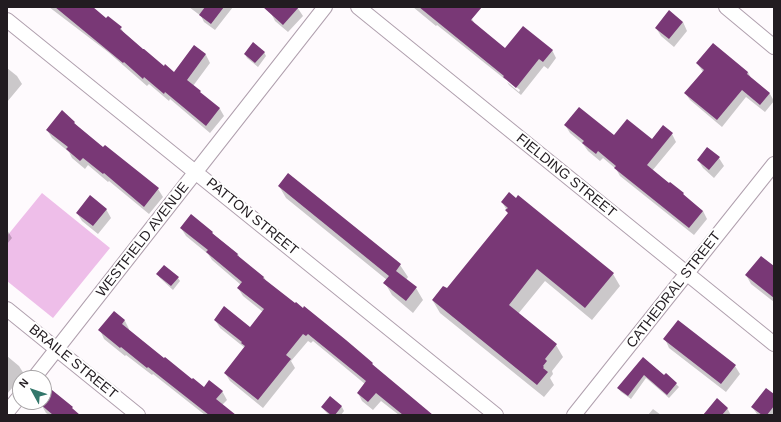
<!DOCTYPE html>
<style>
body{margin:0}
#map{position:relative;width:781px;height:422px;overflow:hidden;background:#fefafd;font-family:Helvetica,sans-serif}
canvas{display:block}
.frame{position:absolute;inset:0;border:8px solid #221c21;pointer-events:none}
.north{position:absolute;left:12px;top:370px;width:40px;height:40px;box-sizing:border-box;background:#fff;border:1px solid #a7a4a6;border-radius:50%;rotate:310deg;font-size:11px;font-weight:700;line-height:16px;text-align:center;color:#221c21}
.north::after{content:'';display:block;margin:auto;width:14px;height:18px;background:#33776b;clip-path:polygon(50% 0,100% 100%,50% 72%,0 100%)}
</style>
<div id="map">
<canvas width="781" height="422"></canvas>
<div class="frame"></div>
<div class="north">N</div>
</div>
<script>
const c = document.querySelector('canvas').getContext('2d');
c.lineJoin = 'round';
function paint(path, color) {
  c.fillStyle = color;
  c.fill(path, 'evenodd');
}
function stroke(path, color, width, dash) {
  c.strokeStyle = color;
  c.lineWidth = width;
  c.lineCap = dash ? 'butt' : 'round';
  c.setLineDash(dash || []);
  c.stroke(path);
}
function label(font, color, halo, rows, align = 'center') {
  c.font = font + ' Helvetica,sans-serif';
  c.lineWidth = 4;
  c.setLineDash([]);
  c.textBaseline = 'middle';
  c.strokeStyle = halo;
  c.fillStyle = color;
  for (const [text, x, y, turn = 0] of rows) {
    c.save();
    c.translate(x, y);
    c.rotate((+turn || 0) * Math.PI / 180);
    c.textAlign = isNaN(turn) ? turn : align;
    if (halo) c.strokeText(text, 0, 0);
    c.fillText(text, 0, 0);
    c.restore();
  }
}
const green = new Path2D(`
 M42,193L110,248L53,318L7,281V236Z`);
const shadow = new Path2D(`
 M49,7H91L106,20L121,28L125,35L164,67L174,73L195,47L206,55L210,63L193,86L201,94L220,109L224,116L210,133L170,99L169,101L149,84L147,86L108,52Z
 M189,7H233L215,30L204,22L201,16Z
 M276,7H297L303,16L288,32L275,21L271,13Z
 M413,7H457L472,19L475,24L505,49L552,50L556,58L548,69L544,66L521,95L509,85L507,82L519,92L520,90L504,77L506,80L437,25L436,26Z
 M683,22L687,31L674,47L661,36L656,28Z
 M264,52L266,56L258,67L247,58L245,54Z
 M697,63L748,72L751,78L770,94L774,101L765,112L746,97L722,127L690,100L685,93L703,72Z
 M7,68L17,76L22,84L7,102Z
 M74,122L77,126L103,148L158,189L163,197L149,214L109,181L108,182L88,165L85,169L72,158L69,152L52,138L47,130Z
 M565,125L614,136L652,140L672,134L676,142L652,171L683,193L685,197L703,211L707,219L694,235L620,176L616,169L603,158L600,161L588,151L583,144L570,133Z
 M719,158L724,166L714,178L703,168L698,160Z
 M279,186L400,265L408,277L406,280L416,288L423,300L413,313L392,295L385,283L387,280L286,198Z
 M502,202L613,274L620,286L592,320L545,281L518,314L556,345L563,357L552,371L553,374L550,378L554,385L544,397L440,313L433,301L447,290L509,214Z
 M106,209L111,218L98,234L82,221L77,213Z
 M181,228L212,232L214,235L238,254L240,259L264,277L266,281L372,363L375,368L429,414L430,413L433,415H399L381,401L373,410L362,401L358,393L365,384L313,341L311,343L308,341L291,361L295,368L263,408L230,381L225,373L245,348L220,328L215,320L250,328L263,312L243,296L238,288L241,285L212,260L208,254L186,236Z
 M7,230L12,238L7,244Z
 M774,267V302L751,284L746,275Z
 M158,275L178,278L180,281L173,290L160,278Z
 M114,312L125,321L129,329L128,331L192,380L204,388L222,391L227,400L222,405L235,415H205L153,374L152,375L126,355L125,356L104,339L100,330Z
 M665,339L735,366L740,374L726,392L669,348Z
 M7,356L19,366L24,374L7,394Z
 M643,358L665,376L676,384L679,387L669,398L646,378L631,399L621,392L618,388Z
 M774,395V415H758L757,414L752,407Z
 M330,398L342,407L344,411L341,415H329L325,411L322,407Z
 M44,401L72,408L74,412L78,415H49L46,413L41,404Z
 M727,408L731,415H709Z
 M653,409L661,415H648Z`);
const building = new Path2D(`
 M55,7H93L106,18L108,16L122,27L120,29L143,49H144L164,66L165,64L174,72L194,45L206,54L187,80L201,91L200,92L220,108L206,126L165,92L164,94L144,77L143,79L124,62L123,63Z
 M205,7H224L211,24L199,15Z
 M263,7H299L283,25Z
 M419,7H482L471,20L505,48L523,26L553,50L543,62L539,59L516,88L503,77L504,76Z
 M669,10L683,22L669,39L655,28Z
 M253,42L265,52L255,63L244,54Z
 M713,43L748,72L747,74L770,93L760,105L742,90L717,120L684,93L704,70L696,63Z
 M579,107L614,135L627,119L652,139L663,125L673,133L647,165L669,183L670,182L684,193L683,194L703,211L689,228L614,168L616,166L598,151L596,154L582,143L584,141L564,125Z
 M62,110L75,122L74,123L103,147L105,145L159,188L144,207L104,173L103,174L83,158L80,161L66,149L68,147L46,130Z
 M707,147L720,157L709,170L697,160Z
 M288,173L401,264L396,271L417,287L406,301L383,283L389,276L278,186Z
 M509,192L516,198L518,195L614,273L585,308L537,269L509,305L557,344L545,359L547,361L543,366L544,367L543,368L548,372L537,385L432,300L443,286L447,288L508,213L505,210L508,208L501,202Z
 M90,195L107,209L93,226L76,213Z
 M191,214L213,232L212,233L238,254L237,255L264,277L263,278L295,303L296,302L303,308L304,306L346,340L373,363L372,364L433,415H403L376,393L368,402L357,393L366,381L308,334L306,336L303,334L286,355L291,359L258,400L224,373L245,346L241,343L242,342L214,320L224,306L250,327L264,309L237,288L242,282L206,252L208,250L180,228Z
 M761,256L774,266V298L745,275Z
 M164,265L179,277L171,286L156,274Z
 M114,311L125,320L122,324L164,358L165,357L192,379L193,378L204,387L209,380L223,391L216,399L236,415H209L148,367L147,368L121,347L120,348L98,330Z
 M678,320L736,365L721,384L663,339Z
 M643,357L664,375L666,373L677,383L667,395L644,375L628,396L617,388Z
 M766,388L774,394V406L767,415H762L751,407Z
 M52,390L73,407L72,408L80,415H53L40,404L42,402H44V400Z
 M330,396L342,406L335,415H331L321,407Z
 M717,398L728,408L722,415H703Z`);
const street = new Path2D(`
 M358,7L774,344
 M726,7L774,47
 M7,20L496,415
 M7,309L138,415
 M34,378L325,7
 M7,412L20,396
 M574,415L774,164`);
const streetNames = [
 ["FIELDING STREET",566,176,39],
 ["PATTON STREET",252,217,39],
 ["WESTFIELD AVENUE",143,240,-52],
 ["CATHEDRAL STREET",674,290,-52],
 ["BRAILE STREET",73,362,39]
];
paint(green, '#eebee9');
paint(shadow, '#0003');
paint(building, '#793876');
stroke(street, '#b0a0ae', 16);
stroke(street, '#fff', 14);
label('14px', '#221c21', '#fff', streetNames);
</script>
